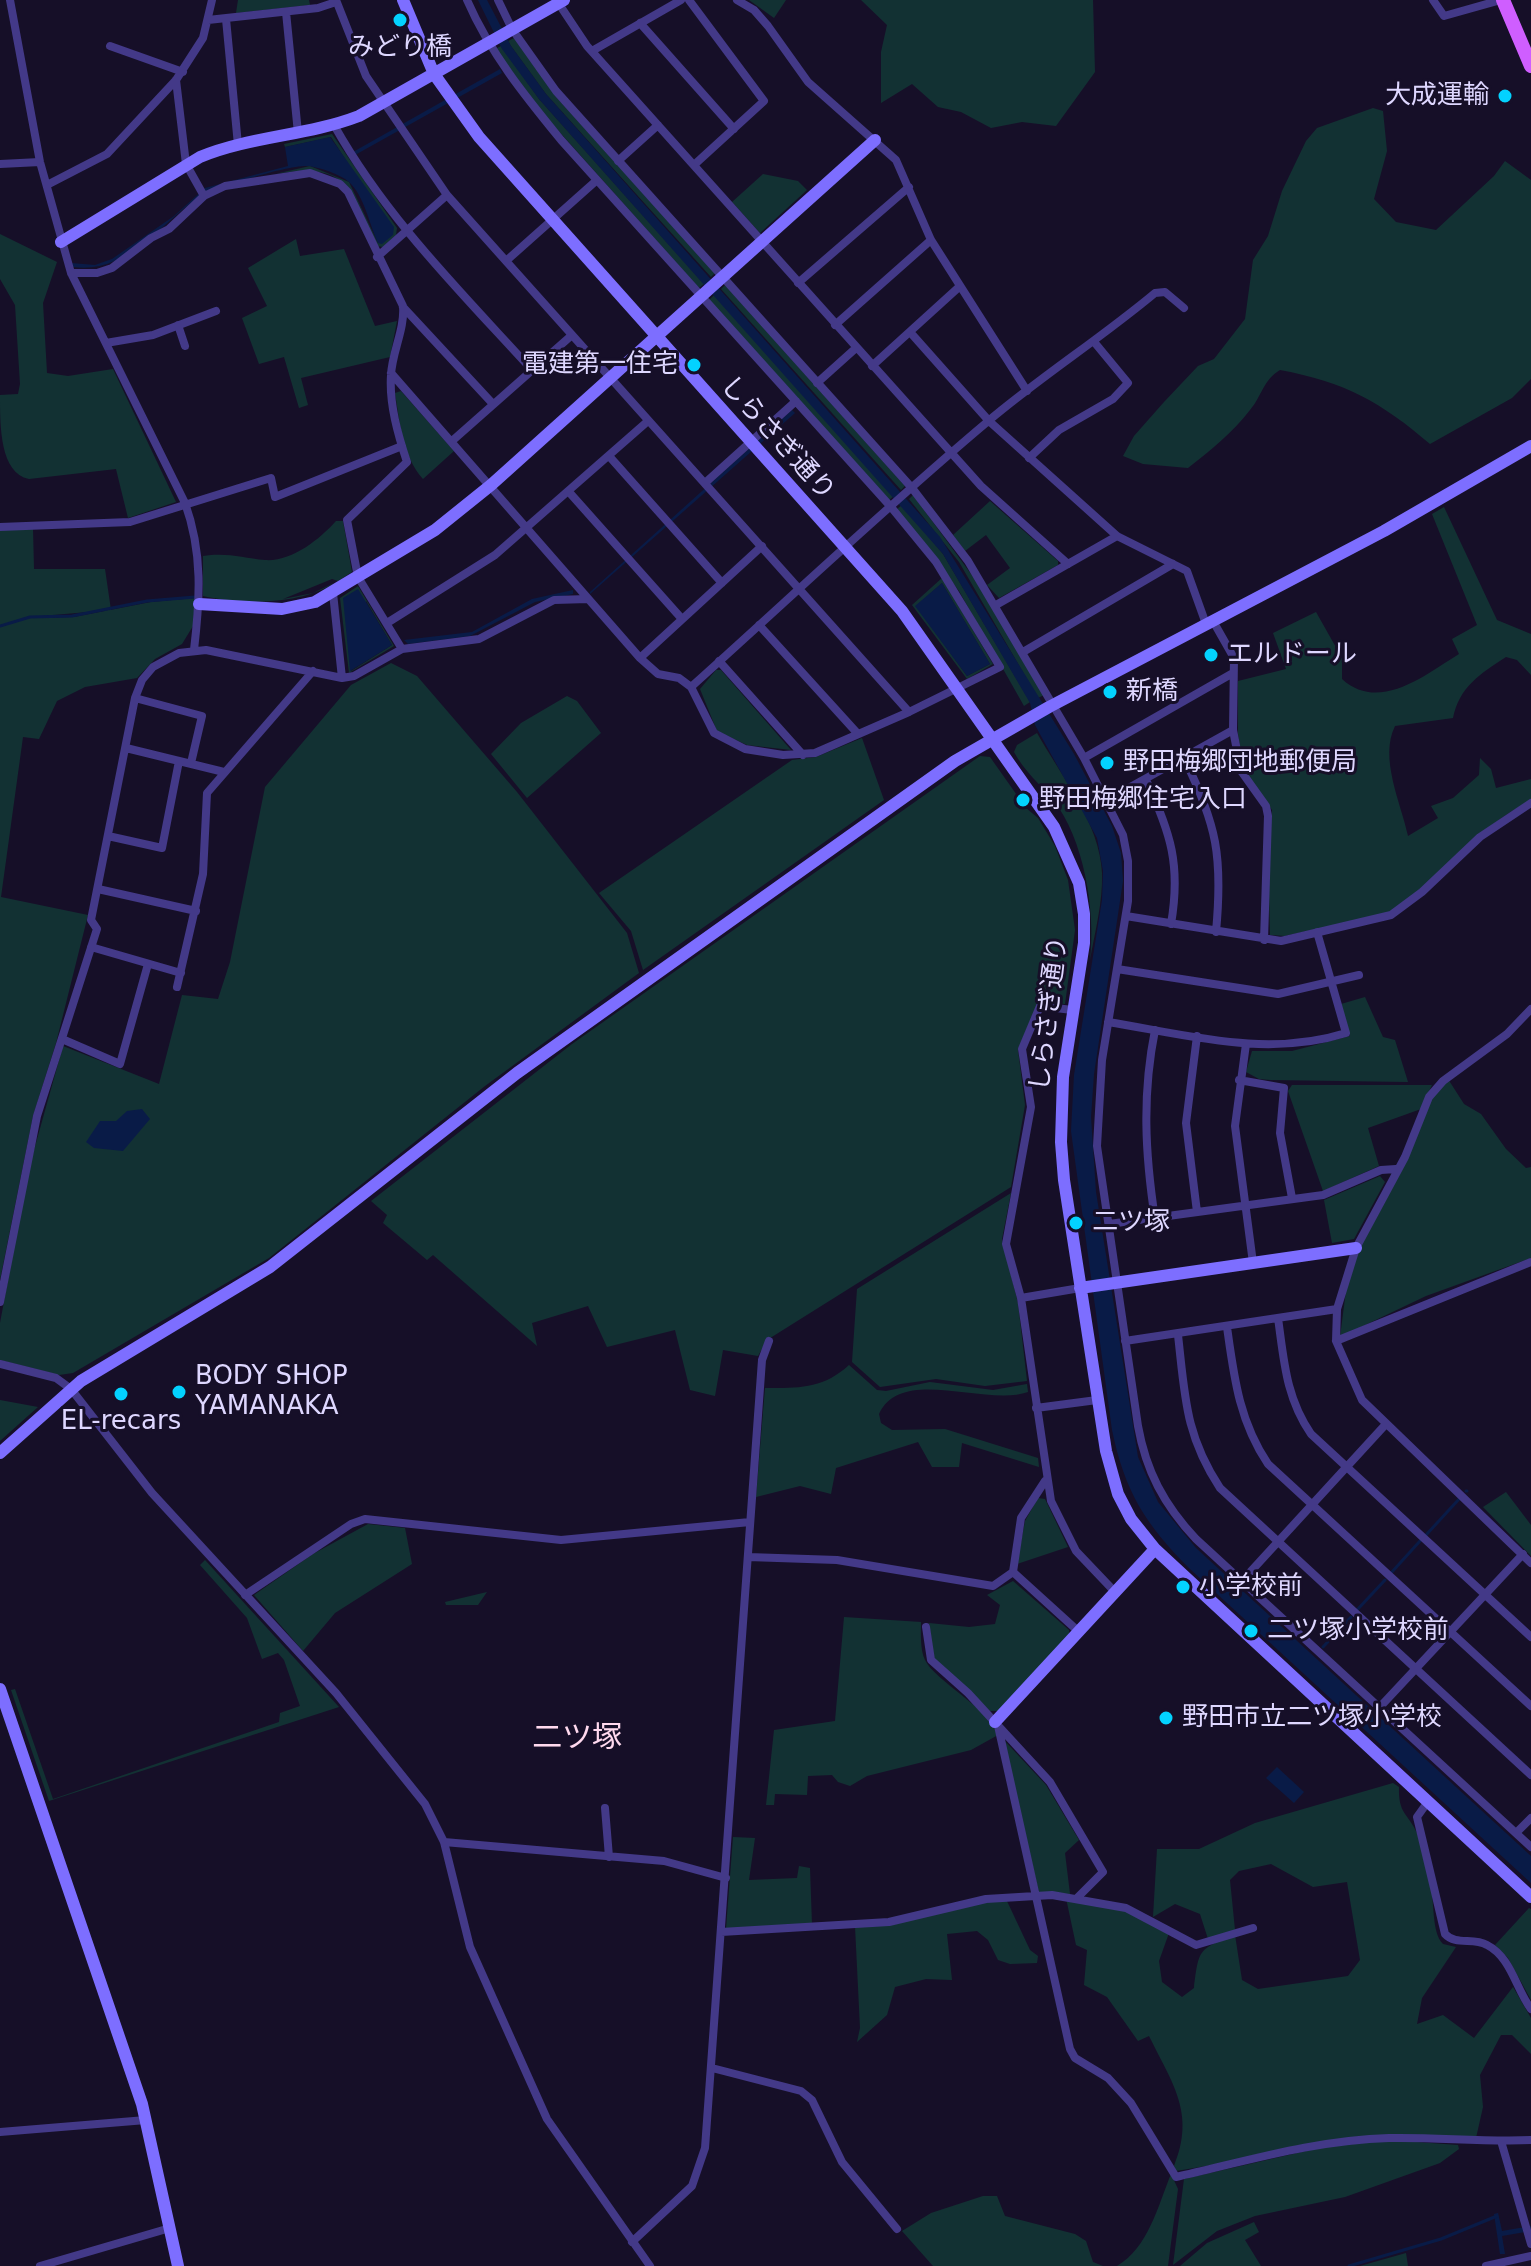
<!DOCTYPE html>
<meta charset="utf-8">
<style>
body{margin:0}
canvas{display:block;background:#160f28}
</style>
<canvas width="1531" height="2266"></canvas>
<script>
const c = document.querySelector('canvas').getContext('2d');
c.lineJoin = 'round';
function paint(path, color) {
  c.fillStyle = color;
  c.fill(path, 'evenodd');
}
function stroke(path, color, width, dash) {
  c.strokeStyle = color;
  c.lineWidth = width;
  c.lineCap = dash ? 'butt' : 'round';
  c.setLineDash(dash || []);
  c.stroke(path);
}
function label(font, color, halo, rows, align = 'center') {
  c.font = font + ' "DejaVu Sans","Noto Sans JP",sans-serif';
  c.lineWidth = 6;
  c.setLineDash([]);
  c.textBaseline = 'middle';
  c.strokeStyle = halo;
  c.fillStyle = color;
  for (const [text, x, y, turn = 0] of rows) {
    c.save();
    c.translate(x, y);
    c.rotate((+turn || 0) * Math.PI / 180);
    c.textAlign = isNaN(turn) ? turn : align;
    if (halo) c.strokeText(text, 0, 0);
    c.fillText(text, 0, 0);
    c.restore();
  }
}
const green = new Path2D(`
 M238,0H309L310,5L236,13Z
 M749,0H786L774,18Z
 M861,0H1093L1095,72L1056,126L1022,122L991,128L961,112L938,107L912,84L881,103V52L887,25Z
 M514,38L557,98L715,273L711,277L546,94L511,46L508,41Z
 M501,46L539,99L704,284L699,288L548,119L495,49Z
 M1373,108L1383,111L1387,151L1374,199L1396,222L1436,230L1494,176L1505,161L1531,180V379L1512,398L1430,444C1381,402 1345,382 1280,370C1263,380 1262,396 1250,410C1232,433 1210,451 1188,468L1143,464L1123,456L1134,436L1164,402L1198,366L1214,359L1245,319L1253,260L1268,236L1282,191L1306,141L1317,128Z
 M332,134L397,228L396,235L383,247L376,246C349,187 349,162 275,174L310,166L349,182L378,243L373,202L331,137L285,147L284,144Z
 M763,174L798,181L807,190L760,233L732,202Z
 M0,234L57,262L43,303L47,373L68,376L113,369L176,502L128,518L116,469L29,479C0,473 0,427 0,395L18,394L20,384L15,305L0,279Z
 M296,239L300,256L344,249L375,326L397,321L390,357L301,378L308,405L299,408L284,357L259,364L242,318L267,306L248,268Z
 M725,285L905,486L901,490L721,289Z
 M714,295L894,496L889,500L709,300Z
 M401,391L454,451L423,479C402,455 400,423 395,393Z
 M913,495L982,589L1044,695L1038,698L959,562L909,499Z
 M990,501L1058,561V565L999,598L987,585L1010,568L986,535L965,551L953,535Z
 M902,505L943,554L1030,702L1024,706L959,591L897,509Z
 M1444,507L1497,620L1531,634V675L1517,660L1506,657C1481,673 1459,687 1453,718L1395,726C1379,758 1401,803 1408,836L1438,818L1431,806L1453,798L1479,775L1480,758L1491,769L1496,788L1531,779V801C1474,825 1444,887 1389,913C1365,924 1315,928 1285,936L1270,935L1268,857L1272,810L1244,770L1238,734V681L1286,669L1273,633L1316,612L1342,658V679C1379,713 1425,675 1459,654L1452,639L1477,625L1432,514Z
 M336,521H343L352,572L338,581L332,579L283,599L313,593L334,583C301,605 241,605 203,596V556C226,552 243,558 265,560C291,562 319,540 336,521Z
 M33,529L34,569H105L111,610L30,617L0,626V530Z
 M942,578L993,664L967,679L912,605ZM942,583L990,664L967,676L916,606Z
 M358,586L394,646L349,673L340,598ZM366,601L392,645L351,671Z
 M195,598L193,626L182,644L155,659L137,678L85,687L57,701L39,739L23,737L1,897L88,915L56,1043L33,1116L0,1280V627L28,618L74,617L151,602Z
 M391,663L417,676L517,792L627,933L639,973L485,1086L269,1258L73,1373L59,1375L0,1360V1323L29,1168L63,1046L159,1084L182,995L218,999L230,962L265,787L351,685Z
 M716,670H721L791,750L747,745L717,731L700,689Z
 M567,696L577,701L601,733L527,798L491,754L521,723Z
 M1037,733C1061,776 1100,823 1102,873C1103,902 1095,931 1090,960C1096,912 1084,838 1053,800C1040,784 1024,771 1014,752L1017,745Z
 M862,738L884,800L643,970L631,931L599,893L792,760L816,757Z
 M980,756L990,757L1026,808L1038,818L1055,846L1068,880L1075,930L1065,1004L1038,1002L1018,1050L1025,1105L1011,1187L767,1340L758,1356L723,1350L715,1396L690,1390L675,1330L607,1347L588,1306L532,1323L537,1346L433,1255L427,1260L383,1223L387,1215L371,1201L572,1044Z
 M1365,997L1383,1037L1395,1040L1408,1082L1271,1080L1259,1079L1246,1072L1252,1051H1292L1350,1036L1341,1004Z
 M1448,1079L1464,1104L1481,1114L1506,1149L1526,1168L1531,1167V1258L1426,1296L1340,1337L1347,1283L1356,1257L1429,1102Z
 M1292,1085H1432L1421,1109L1368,1128L1379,1166L1323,1191L1288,1091Z
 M1380,1176L1385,1182L1354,1239L1332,1243L1324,1200Z
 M1011,1193L1002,1239L1018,1303L1027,1381L985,1386L936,1379L880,1387L852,1362L857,1289Z
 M849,1365L877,1390L886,1391L930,1382L993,1390L1027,1384L1028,1392C986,1407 901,1365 879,1414L881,1423L892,1430L945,1429L1038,1458L1039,1467L962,1443L959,1467H932L918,1442L836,1468L831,1494L800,1486L756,1497L765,1388C799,1388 823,1389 849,1365Z
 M0,1400L38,1407L0,1441Z
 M1506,1492L1531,1525V1556L1483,1507Z
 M1038,1498L1045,1499L1068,1547L1017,1564L1025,1521Z
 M368,1524L405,1528L412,1564L335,1613L303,1651L254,1595L313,1554Z
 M205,1560L339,1707L49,1801L11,1690L15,1689L53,1799L279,1722L280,1713L300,1706L284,1660L278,1653L262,1659L247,1618L200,1565Z
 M1013,1581L1069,1630V1634L999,1711H990L934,1658L929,1623L969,1627L995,1624L1000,1605L987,1595Z
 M487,1592L478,1605H446L445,1602Z
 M844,1617L921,1622C921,1634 920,1650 925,1660C934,1680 990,1709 998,1735L971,1750L867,1776L850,1786L838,1782L832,1775L808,1776L807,1795L775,1794L774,1805H766L774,1730L835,1721Z
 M1003,1739L1046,1785L1079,1840L1065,1853L1070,1894L1039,1893Z
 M1393,1783L1399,1787C1398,1814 1408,1813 1417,1833C1423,1848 1426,1867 1430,1883C1435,1901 1431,1932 1443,1944L1456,1947L1422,1998L1417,2024L1443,2015L1474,2038L1513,1987L1531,2018V2054L1512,2035H1501L1480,2075L1483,2107L1476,2138L1387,2136L1176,2171L1174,2166C1196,2113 1172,2083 1149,2036L1138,2041L1107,1997L1084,1985L1087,1950L1076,1945L1066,1898L1125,1909L1169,1933L1159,1961L1162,1982L1182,1997L1194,1988C1199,1949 1198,1949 1235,1935L1242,1980L1258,1989L1348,1976L1360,1960L1347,1882L1313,1887L1271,1864L1239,1871L1230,1880L1235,1930L1208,1939L1200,1914L1175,1904L1153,1917L1157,1849H1199L1255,1823Z
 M733,1837L755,1838L749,1880L797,1878L799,1866L810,1868L812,1925L726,1929Z
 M1006,1899L1030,1950L1038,1956L1037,1963L1010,1964L998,1960L988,1940L977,1931L947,1934L952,1980L926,1979L895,1987L887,2015L857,2042L860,2028L855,1926Z
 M1529,1908L1531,1909V2000L1508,1958L1495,1945Z
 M1388,2140L1458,2145L1459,2149L1440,2163L1345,2197L1255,2216L1217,2231L1173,2265L1184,2179L1319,2148Z
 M1171,2174L1178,2189L1168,2266H1117C1148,2248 1158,2206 1171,2174Z
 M983,2196H997L1005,2216L1075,2234L1086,2241L1093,2262L1103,2266H933L902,2231L931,2213Z
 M1254,2222L1259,2232L1245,2240L1261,2266H1180L1207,2243Z
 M1406,2253L1408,2266H1360Z`);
const water = new Path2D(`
 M478,0H487L511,46L546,94L940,537L1074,754L1112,826L1121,853L1123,881L1094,1074L1091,1117L1096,1192L1138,1457L1158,1502L1196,1548L1531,1856V1883L1190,1569C1145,1524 1125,1492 1112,1430L1071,1131L1074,1075L1102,900L1103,871L1097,838L1035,725L1030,703L943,554L539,99L502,49Z
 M500,69L502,73L355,155L353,152Z
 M330,137L394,227L393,235L382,244L378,243C370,226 364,195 349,182C340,174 321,168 309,166C289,164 208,189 192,202C156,230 123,274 73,267L71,263L95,265L112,259L174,216L205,188L288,166L285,147Z
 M792,410L795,413L590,594V592Z
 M942,583L990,664L967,676L915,606Z
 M358,589L392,645L350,671L343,598Z
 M573,590V594L535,602L470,636L408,644L404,640L472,632L532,599Z
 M142,1109L150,1119L123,1151L94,1148L86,1142L100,1121H116L127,1111Z
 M1277,1767L1304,1792L1294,1803L1266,1778Z
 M1498,2213L1502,2231L1531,2226V2231L1502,2236L1505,2254H1500L1494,2214Z`);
const stream = new Path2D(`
 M0,626L30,617L72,616L147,601L195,597
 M1466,1491H1467
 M1426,1535L1460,1498
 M1391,1573L1420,1541
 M1357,1610L1385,1580
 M1323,1647L1351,1617
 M1349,2266L1441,2239L1497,2216`);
const street = new Path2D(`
 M10,0L40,162L71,273L185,503C203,553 200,599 194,650
 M336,0L366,76L447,195L909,712
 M498,0L512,29L556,91L912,488L968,561L1084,758L1123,835L1128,861V901L1102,1060L1097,1146L1138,1426C1146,1471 1164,1505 1196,1539L1531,1847
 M689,0L764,101L694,165
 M737,0L754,10L768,26L808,82L896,160L931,240L1027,391
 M1433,0L1444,16L1501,0
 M557,1L587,46L981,486L1068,564
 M286,12L298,133
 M226,19L238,145
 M208,20L318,8L336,2
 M640,23L734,129
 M110,46L183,72
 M592,51L681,0
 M176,80L186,164L204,196
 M334,125C386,218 461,292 532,370
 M618,161L658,125
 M0,164L40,162
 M47,185L107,154L176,80L203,38L212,0
 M377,257L447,195
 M506,261L597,180
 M71,273H97L112,268L151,238L169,229L204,196L225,186L310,173L340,184L348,192L403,306C405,329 392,352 391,375C389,404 398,435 407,462L347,520L358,577L402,649
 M798,283L909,187
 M403,307L493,404
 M178,325L185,346
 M835,325L931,240
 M910,332L989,421L1117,536L1187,571L1206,624
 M106,343L153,335L216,311
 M872,366L959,287
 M391,373L640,658L658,674L679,678L691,687L714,733L745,749L783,755L815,753L909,712L1000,667L936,562L891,507L561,140C525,96 490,53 467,0
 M817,383L856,348
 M452,441L572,335
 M609,456L722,583
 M1029,458L1059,430L1113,399L1128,383L1095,343
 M705,483L796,401
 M569,492L682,619
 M0,527L130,522L271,478L275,497L402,446
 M333,593L342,678
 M996,605L1117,536
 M1213,621L1234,658L1233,730L1241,771L1266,806L1268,816L1264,940
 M387,623L495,555L648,421
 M759,625L858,734
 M1023,652L1173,564
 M640,658L762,546
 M719,661L803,755
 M691,687C789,599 885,508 986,423C1040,377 1100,339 1155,293L1165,292L1184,308
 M135,698L202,716L191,763
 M126,748L224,772
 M1084,758L1233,673
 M1184,758C1217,825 1223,857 1216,932
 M1146,780C1171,833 1181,866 1171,924
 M1107,800L1233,730
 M108,836L162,848L179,761
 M98,889L196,911
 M1126,916L1281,941L1391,915L1422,892L1480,837L1531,803
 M91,947L181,973
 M1117,969L1278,994L1359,975
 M177,987L203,874L207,793L313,671
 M1531,1009L1507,1034L1443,1081L1429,1097L1405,1157L1356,1248L1337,1309L1336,1341L1362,1400L1531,1563
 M1108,1022C1188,1035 1267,1058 1346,1033L1317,932
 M1197,1036L1186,1123L1197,1212
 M62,1039L120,1064L148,964
 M1246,1044L1235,1126L1253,1263
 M1239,1080L1284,1088L1280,1133L1292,1198
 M1155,1219C1145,1153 1142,1095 1155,1030
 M1109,1224L1323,1195L1381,1170L1396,1169
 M1080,1288L1021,1298L1051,1501L1076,1551L1115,1592
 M1021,1298L1006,1244L1031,1107L1022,1049L1040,1006L1072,1010
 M0,1302L37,1116L97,929L91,920L135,698L142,680L153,667L179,653L206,650L342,678L354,676L402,649L479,639L554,600L588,599
 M1278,1318C1284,1361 1286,1398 1311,1434L1531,1637
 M1227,1327C1234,1377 1239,1421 1268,1464L1531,1706
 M1178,1335C1185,1396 1185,1435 1220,1488L1531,1775
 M1125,1341L1337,1309
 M1336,1341L1531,1262
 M0,1364L56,1378L71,1389L152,1493L336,1693L425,1804L444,1842L470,1947L547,2119L650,2266
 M1036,1408L1097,1400
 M748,1557L837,1560L993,1586L1013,1572L1021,1518L1045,1481
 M1013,1572L1078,1631
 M1242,1581L1386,1424
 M245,1595L351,1524L365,1519L561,1540L750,1522
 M926,1627L931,1660L968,1693L1050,1782L1103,1872L1078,1897
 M1379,1708L1523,1554
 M998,1726L1070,2049L1075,2058L1108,2078L1131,2103L1176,2177C1247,2161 1316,2140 1389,2138C1436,2137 1483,2142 1531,2140
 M1427,1803L1417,1817L1445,1934C1456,1946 1473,1937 1487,1945C1511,1957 1516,1989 1531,2009
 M605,1808L609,1857
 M1516,1833L1531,1818
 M444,1842L664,1861L726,1878
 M721,1932L889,1922L986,1899L1052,1895L1126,1908L1196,1945L1253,1928
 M712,2068L801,2091L812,2100L842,2162L897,2229
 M0,2132L146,2120
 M1501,2141L1531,2244
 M632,2242L692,2186L705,2148L762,1360L769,1341
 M40,2266L170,2228
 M1486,2266L1531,2256`);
const secondary = new Path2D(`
 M403,0L434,74L479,137L902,611L1054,827L1079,883L1084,914V943L1063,1077L1061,1142L1064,1180L1106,1451L1118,1494L1131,1519L1155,1549L1531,1897
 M61,242L200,157C251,136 307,136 359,116L564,0
 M199,604L282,609L315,602L435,530L491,485L875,140
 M1080,1288L1356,1248
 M0,1453L81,1381L270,1267L517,1073L955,761L1049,707L1384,531L1531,446
 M0,1689L142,2104L178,2266
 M995,1722L1155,1549`);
const primary = new Path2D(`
 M1503,0L1531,66`);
const markers = [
 [400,20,8,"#03d2ff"],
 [1505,96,8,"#03d2ff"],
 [694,365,8,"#03d2ff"],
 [1211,655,8,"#03d2ff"],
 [1110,692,8,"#03d2ff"],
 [1107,763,8,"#03d2ff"],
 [1023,800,8,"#03d2ff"],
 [1076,1223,8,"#03d2ff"],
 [179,1392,8,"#03d2ff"],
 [121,1394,8,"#03d2ff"],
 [1183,1587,8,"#03d2ff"],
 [1251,1631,8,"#03d2ff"],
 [1166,1718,8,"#03d2ff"]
];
const poiNames = [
 ["みどり橋",400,48,"center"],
 ["大成運輸",1489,96,"right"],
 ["電建第一住宅",678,365,"right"],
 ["エルドール",1227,655],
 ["新橋",1126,692],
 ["野田梅郷団地郵便局",1123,763],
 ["野田梅郷住宅入口",1039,800],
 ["二ツ塚",1092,1223],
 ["BODY SHOP",195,1377],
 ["YAMANAKA",195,1407],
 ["EL-recars",121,1422,"center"],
 ["小学校前",1199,1587],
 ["二ツ塚小学校前",1267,1631],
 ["野田市立二ツ塚小学校",1182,1718]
];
const streetNames = [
 ["しらさぎ通り",777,439,48],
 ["しらさぎ通り",1050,1014,-83]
];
const quarterNames = [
 ["二ツ塚",577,1739]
];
paint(green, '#123133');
paint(water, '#091b47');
stroke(stream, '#091b47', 3);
stroke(street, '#433988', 8);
stroke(secondary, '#7d6eff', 12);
stroke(primary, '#cf5eff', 14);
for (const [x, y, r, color] of markers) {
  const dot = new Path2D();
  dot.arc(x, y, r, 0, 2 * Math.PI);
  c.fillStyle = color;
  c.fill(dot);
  stroke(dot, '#160f28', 3);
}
label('26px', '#ded7ff', '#160f28', poiNames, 'left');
label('26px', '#ded7ff', '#160f28', streetNames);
label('30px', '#ffd9ee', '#160f28', quarterNames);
</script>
